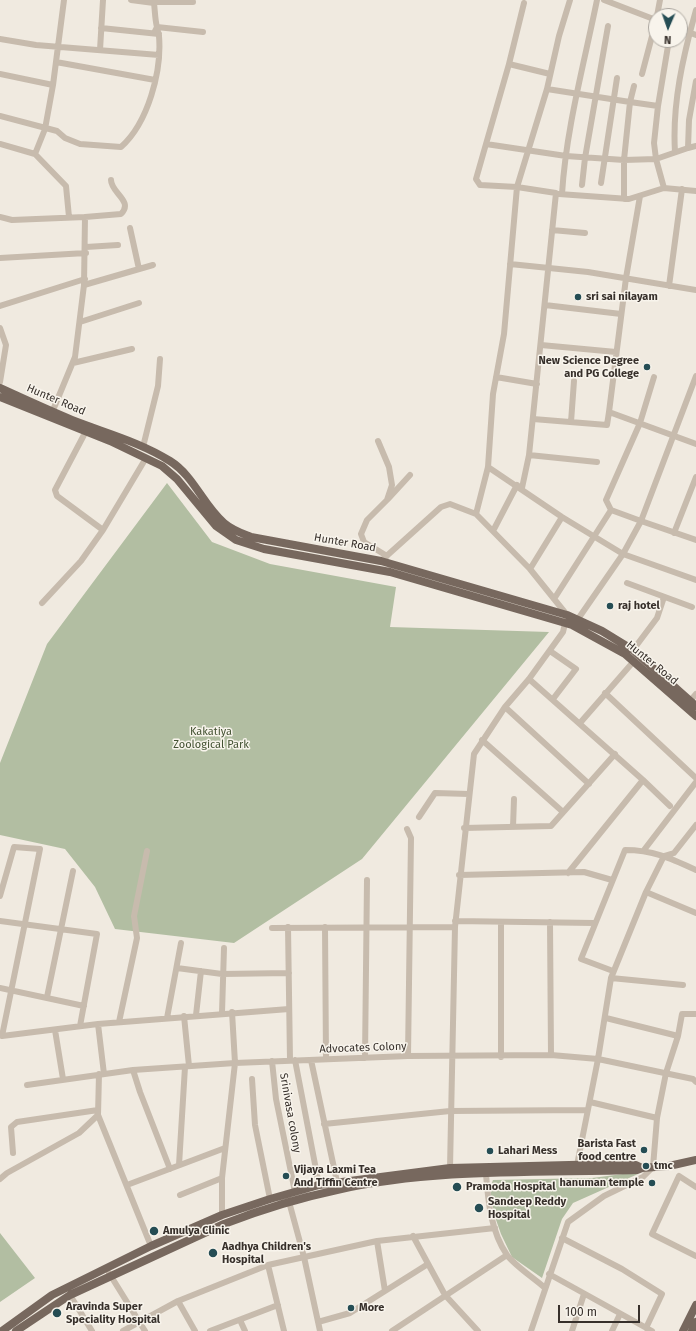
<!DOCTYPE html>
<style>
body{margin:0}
#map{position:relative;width:696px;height:1331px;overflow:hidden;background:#f0eae0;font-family:"Fira Sans",sans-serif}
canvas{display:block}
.north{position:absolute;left:648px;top:8px;width:40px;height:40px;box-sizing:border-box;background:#f8f4ec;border:1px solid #aba69f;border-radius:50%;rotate:182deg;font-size:11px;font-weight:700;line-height:16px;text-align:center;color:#37302b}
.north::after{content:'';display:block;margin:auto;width:14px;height:18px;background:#254d54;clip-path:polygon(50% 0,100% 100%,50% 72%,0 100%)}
.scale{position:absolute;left:558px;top:1305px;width:82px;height:18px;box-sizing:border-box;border:2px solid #37302b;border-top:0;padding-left:5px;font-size:12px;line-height:14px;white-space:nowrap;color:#37302b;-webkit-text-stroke:3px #f8f4ec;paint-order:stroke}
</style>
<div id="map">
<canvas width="696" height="1331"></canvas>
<div class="north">N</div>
<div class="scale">100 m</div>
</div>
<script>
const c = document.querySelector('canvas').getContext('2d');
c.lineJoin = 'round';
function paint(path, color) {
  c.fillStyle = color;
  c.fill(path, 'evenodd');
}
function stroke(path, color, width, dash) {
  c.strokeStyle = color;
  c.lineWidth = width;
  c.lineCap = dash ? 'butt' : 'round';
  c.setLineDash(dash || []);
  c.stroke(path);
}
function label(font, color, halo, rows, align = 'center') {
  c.font = font + ' "Fira Sans",sans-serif';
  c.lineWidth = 3;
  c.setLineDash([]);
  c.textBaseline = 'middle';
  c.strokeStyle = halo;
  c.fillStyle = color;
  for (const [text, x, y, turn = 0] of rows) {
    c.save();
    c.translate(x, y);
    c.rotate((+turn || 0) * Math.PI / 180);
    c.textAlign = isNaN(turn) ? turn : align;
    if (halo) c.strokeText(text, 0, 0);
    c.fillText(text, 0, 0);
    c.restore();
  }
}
const green = new Path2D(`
 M167,483L212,542L270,564L396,587L390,627L549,632L362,859L234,943L115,929L95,887L65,849L0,835V763L47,644Z
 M638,1172V1174L573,1203L562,1219L542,1278L512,1257L501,1234L494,1214L490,1188L493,1180L592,1178Z
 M0,1233L35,1278L0,1302Z`);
const minor = new Path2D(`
 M604,0L656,20
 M156,2H193
 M657,16L660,0
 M101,28L159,34
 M680,29L696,35
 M155,31L157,27L203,32
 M0,39L36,45L159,55
 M100,50L103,0
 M56,62L155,80
 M509,64L524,3
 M0,74L53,85L64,0
 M550,74L509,64L486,144L566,156L624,160L656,159L688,148L689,120L696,81
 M642,74L656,21
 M53,85L45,129L35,154L66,186L69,217
 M547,89L630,102L634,86
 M658,106L654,143L656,159L664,188
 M0,116L57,131L65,138L80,144L121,147C148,123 162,71 159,36C159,33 157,31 157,27C155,20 155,11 154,3L131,0
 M0,144L35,154
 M486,144L476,179L480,185L517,187L556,193L529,455L522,488
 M688,148L696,146
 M675,152C672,104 683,56 696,10
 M601,183L617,78
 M582,185L585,158L608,26
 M559,194L629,199L664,188L696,191
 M562,194C566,129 584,64 597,0
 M640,196L626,278L609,412L696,444
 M624,199V160L630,102L658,106L669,40
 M0,217L12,220L85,217
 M130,228L139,269
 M552,230L585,233
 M86,247L118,245
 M0,258L86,253
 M510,264L588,272L696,290
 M84,285L153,265
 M669,286L682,189
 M545,305L621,314
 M0,306L85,279
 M80,322L139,303
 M0,328L6,345L0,382
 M541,345L616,352
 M73,363L132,349
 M696,376L641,521L696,540
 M496,377L537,384
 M51,415L75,357L84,285L85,217L121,214C134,201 111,193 111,180
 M533,419L607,425L609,412
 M571,422L574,381
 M85,433L55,490L57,496L103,530
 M378,441L389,467L392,485L387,500L367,520L361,534L364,542L387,556
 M143,447L158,386L160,359
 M529,455L597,462
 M488,467L562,517L623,554L696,580
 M388,499L410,475
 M611,510L606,500L640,423L654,377
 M476,514L488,467L493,394L504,334L517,187L547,89L559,36L570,0
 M493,531L517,485
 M674,533L696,477
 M381,561L441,507L450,504L476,514L530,569L567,615L563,632L529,679L505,707L474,754L455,927L450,1168
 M530,569L562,517
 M627,583L692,607
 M554,599L611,510L641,521L623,554L578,619
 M42,603L81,561L103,530L146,458
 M633,650L657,618L664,597
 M550,651L576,669L553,699
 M529,679L643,780L568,873
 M605,693L696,778
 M690,701L696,694
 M505,707L589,784
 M580,723L634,661
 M482,740L563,812
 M643,780L670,806
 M419,817L435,793L469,794
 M513,827L514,799
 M464,828L551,826L615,754
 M407,829L411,838L408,1056
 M644,850L696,782
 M459,875L584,872L612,880
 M646,892L696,913
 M0,896L14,847L40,849L2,1036L98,1024L289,1009
 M0,921L97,934L80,1026
 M455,921L594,923
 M550,922L551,1055
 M288,927L290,1060
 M325,927L326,1059
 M272,928L455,927
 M177,968L222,974L289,973
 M613,971L581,959L625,850C653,850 670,858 696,870
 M611,978L683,985
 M0,988L84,1006
 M47,997L73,871
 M222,1013L224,948
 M196,1015L201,971
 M184,1016L189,1066
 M167,1018L181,943
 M606,1018L678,1036
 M119,1022L137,938L134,916L147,851
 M98,1024L104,1074
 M55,1030L63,1079
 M501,1057V922
 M365,1058L367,880
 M295,1060L319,1185
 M311,1060L337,1182
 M272,1061L276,1099L295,1192
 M133,1070L140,1092L170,1169
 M99,1074L98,1115L151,1246
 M252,1079L255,1125L270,1199
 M27,1085L133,1070L235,1063L408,1056L551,1055L598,1059L693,1079L696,1082
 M590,1102L657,1118
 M324,1124L450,1111L587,1110
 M13,1153L11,1127L17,1122L98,1110
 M179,1165L185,1067
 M577,1165L598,1059L611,978L646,892L664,856L674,853L696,825
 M486,1174C488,1201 491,1232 507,1255C515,1266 534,1278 545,1288
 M0,1179L7,1173L79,1133L98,1115
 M127,1185L225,1148
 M696,1187L679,1176L652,1234L696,1256
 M180,1195L222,1178
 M288,1198L304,1257L320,1331
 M222,1215V1178L235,1063L232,1012
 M413,1236L445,1295L478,1331
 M562,1238L622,1269L662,1294L646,1328
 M377,1241L385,1291
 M268,1265L284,1331
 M109,1273L145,1331
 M549,1274L652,1331
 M70,1295L92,1331
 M178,1301L195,1331
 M240,1320L245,1331
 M318,1322L350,1313L428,1264
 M123,1331L178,1301L268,1265L377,1241L495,1228
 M210,1331L278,1305
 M392,1331L507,1255
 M531,1331L568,1222L604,1196L643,1177L653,1167L657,1118L666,1073L678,1036L682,1014H696
 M572,1331L584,1294
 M612,1331L620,1314`);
const major = new Path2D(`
 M0,388C24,399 48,410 72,420C105,433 140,442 170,461C194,476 203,505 224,523C232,530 241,533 251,537L381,561L567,615L602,631L633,650L696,706
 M0,397L110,441L162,466L177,479L216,526L236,540L264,549L390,572L572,625L625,654L696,716
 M2,1331L52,1295L151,1246L222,1215L270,1199L319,1185L450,1168L609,1164L636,1165L642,1168
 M16,1331L70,1295L224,1224C260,1210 299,1198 337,1190C434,1168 539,1173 637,1170L642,1168L669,1166L696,1160
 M683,1331L696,1305
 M692,1331L696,1322`);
const markers = [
 [578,297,4,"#254d54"],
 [647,367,4,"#254d54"],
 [610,606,4,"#254d54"],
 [644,1150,4,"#254d54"],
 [490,1151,4,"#254d54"],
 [646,1166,4,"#254d54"],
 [286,1176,4,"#254d54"],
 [652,1183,4,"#254d54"],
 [457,1187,5,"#254d54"],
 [479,1208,5,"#254d54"],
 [154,1231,5,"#254d54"],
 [213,1253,5,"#254d54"],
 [351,1308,4,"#254d54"],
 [57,1313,5,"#254d54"]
];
const poiNames = [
 ["sri sai nilayam",586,297],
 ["New Science Degree",639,361,"right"],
 ["and PG College",639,374,"right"],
 ["raj hotel",618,606],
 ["Barista Fast",636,1144,"right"],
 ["food centre",636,1157,"right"],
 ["Lahari Mess",498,1151],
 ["tmc",654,1166],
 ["Vijaya Laxmi Tea",294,1170],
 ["And Tiffin Centre",294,1183],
 ["hanuman temple",644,1183,"right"],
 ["Pramoda Hospital",466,1187],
 ["Sandeep Reddy",488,1202],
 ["Hospital",488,1215],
 ["Amulya Clinic",163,1231],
 ["Aadhya Children's",222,1247],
 ["Hospital",222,1260],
 ["Aravinda Super",66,1307],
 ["Speciality Hospital",66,1320],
 ["More",359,1308]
];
const streetNames = [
 ["Hunter Road",56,400,23],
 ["Hunter Road",345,543,10],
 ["Hunter Road",652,663,39],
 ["Advocates Colony",363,1048,-2],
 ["Srinivasa colony",290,1113,80]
];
const parkNames = [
 ["Kakatiya",211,732],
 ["Zoological Park",211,745]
];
paint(green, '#b2bea2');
stroke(minor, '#c7bbad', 6);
stroke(major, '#77685e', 8);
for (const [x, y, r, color] of markers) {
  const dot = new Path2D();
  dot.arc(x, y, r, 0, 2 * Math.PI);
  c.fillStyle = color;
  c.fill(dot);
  stroke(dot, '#f8f4ec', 1.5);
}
label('bold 11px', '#37302b', '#f8f4ec', poiNames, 'left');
label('11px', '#37302b', '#f8f4ec', streetNames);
label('11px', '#435232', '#f8f4ec', parkNames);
</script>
